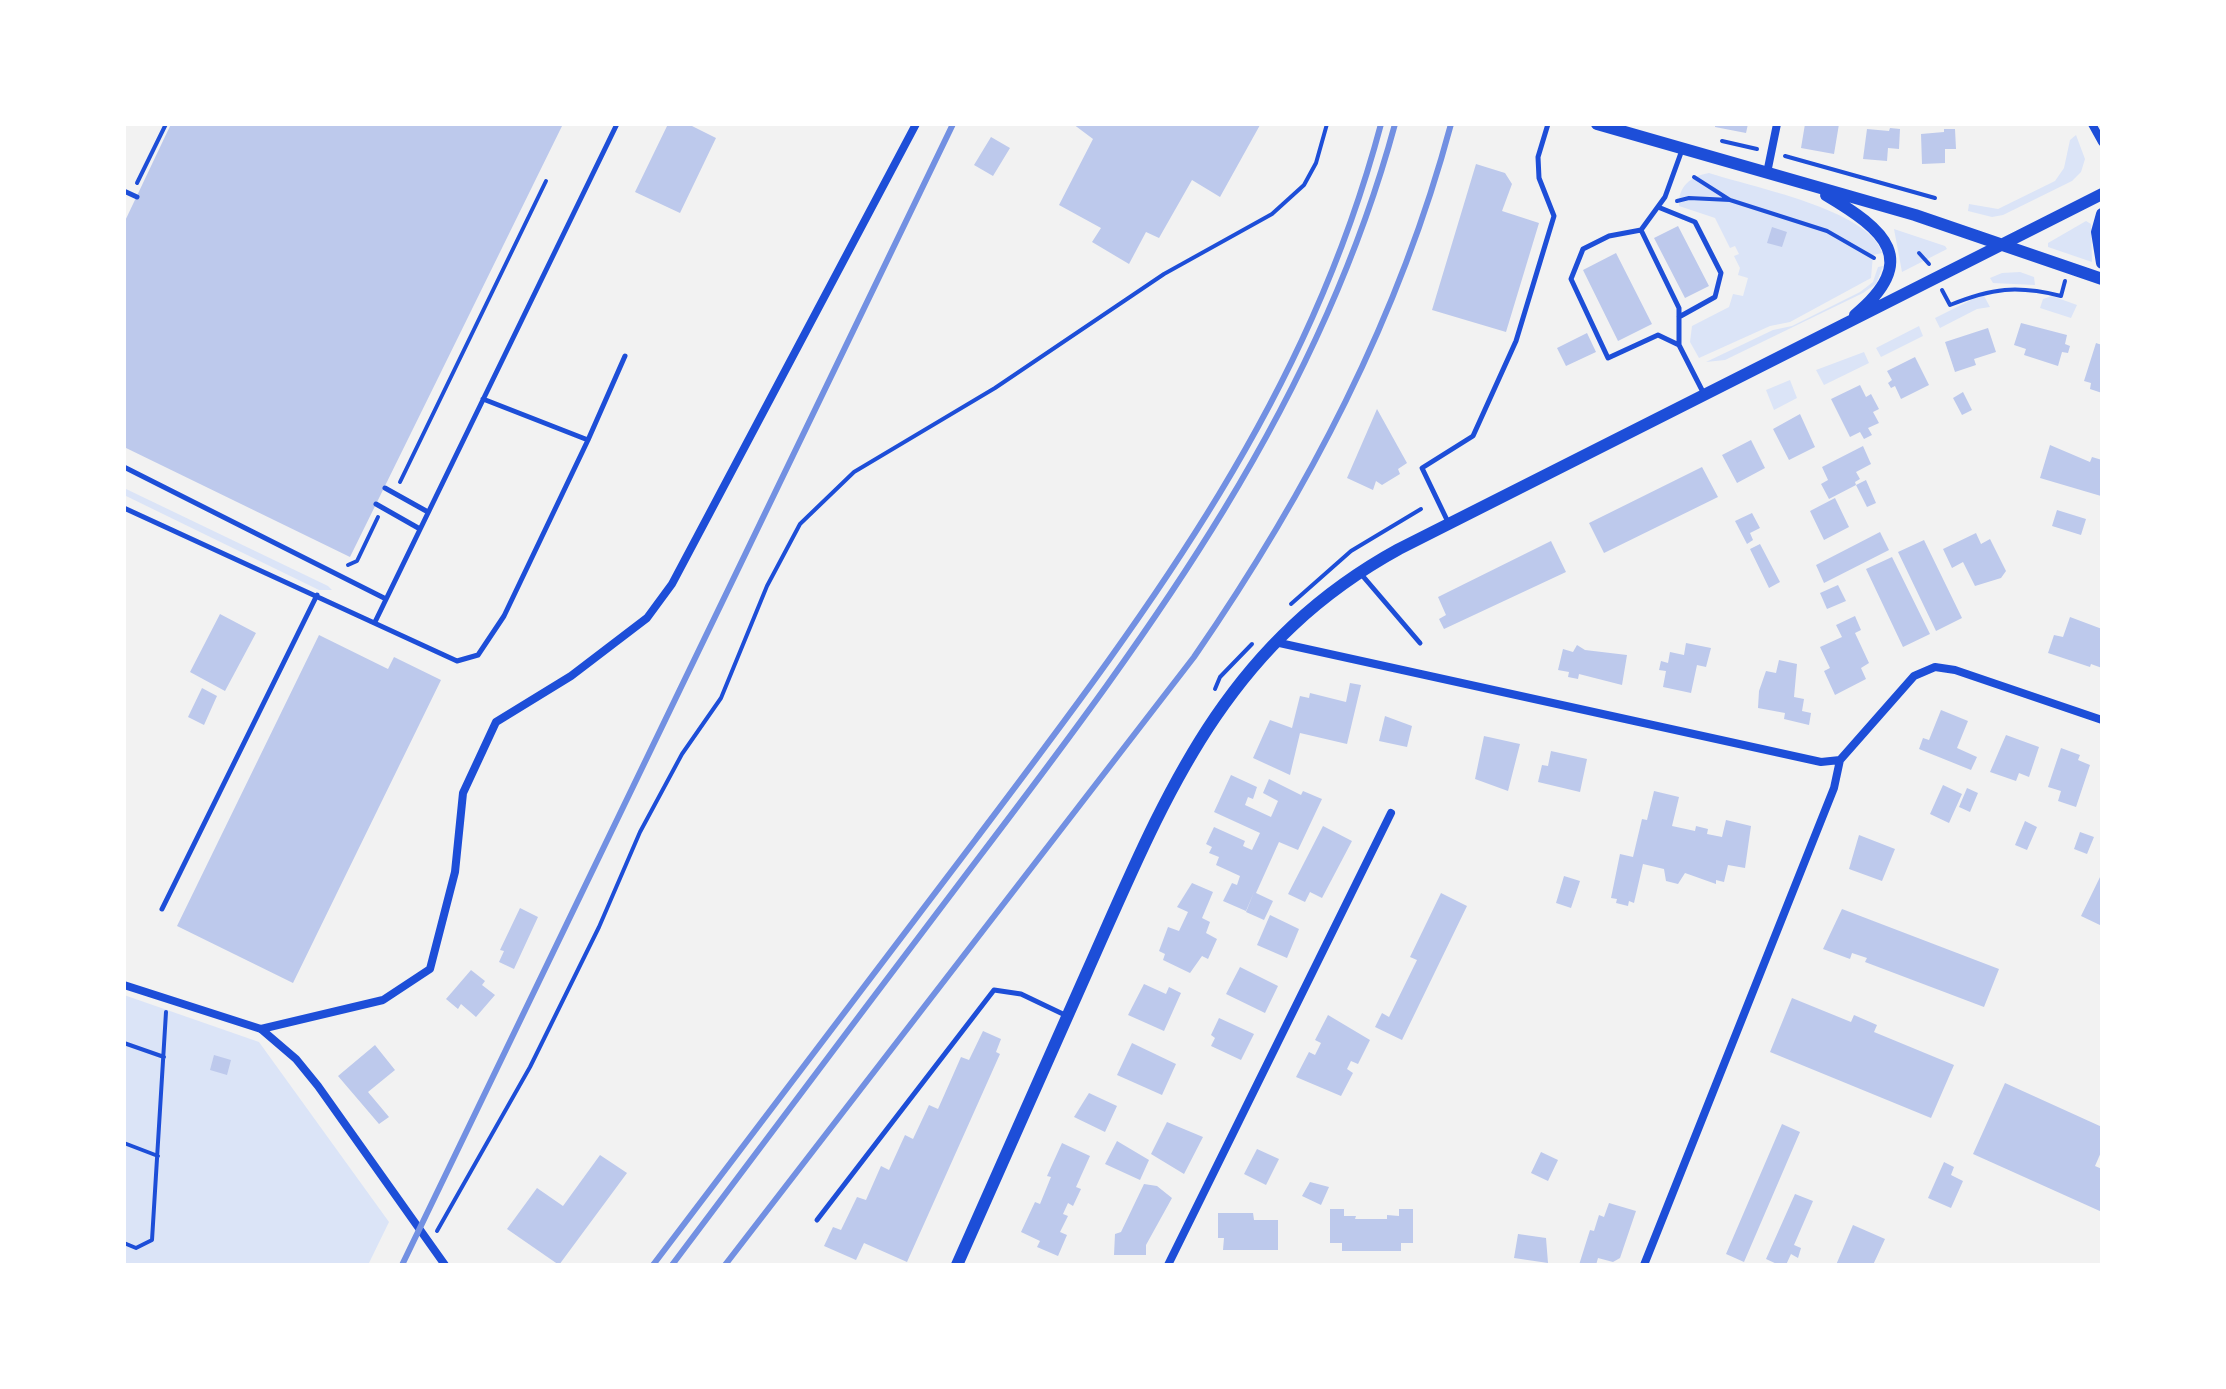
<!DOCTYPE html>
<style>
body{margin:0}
#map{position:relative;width:2226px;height:1389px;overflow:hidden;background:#f2f2f2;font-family:"Noto Sans",sans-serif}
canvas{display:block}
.frame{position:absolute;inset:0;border:126px solid #fff;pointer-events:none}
</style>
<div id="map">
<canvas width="2226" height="1389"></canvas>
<div class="frame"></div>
</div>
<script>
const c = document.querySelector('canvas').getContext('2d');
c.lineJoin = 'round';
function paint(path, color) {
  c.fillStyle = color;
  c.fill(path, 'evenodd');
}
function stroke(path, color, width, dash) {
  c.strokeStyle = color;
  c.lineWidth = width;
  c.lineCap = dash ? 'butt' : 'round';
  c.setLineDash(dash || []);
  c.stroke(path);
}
const green = new Path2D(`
 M2076,135L2085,159L2081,172L2072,181L2003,215L1992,217L1968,211L1969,204L1998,209L2055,181L2064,168L2070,140Z
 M1709,173C1748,186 1871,210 1882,253L1873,255L1871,278L1790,322L1770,326L1699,358L1690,342L1692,326L1729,307L1733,294L1743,296L1748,278L1738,275L1740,268L1734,256L1739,254L1735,246L1730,248L1715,218L1679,206C1678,186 1691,176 1709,173Z
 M2086,221L2091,224L2092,262L2048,247V243Z
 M1894,229L1945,246L1947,249L1902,272Z
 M1883,266L1876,284L1863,293L1725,360L1706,362L1773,330L1792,326L1860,292L1873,282L1878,267Z
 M2020,272L2034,277L2035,285L1993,283L1990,278L2002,273Z
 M1983,294L1990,307L1977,309L1940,328L1935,318Z
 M2052,296L2077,305L2071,318L2040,308L2043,299Z
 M1919,326L1923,336L1881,357L1876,348Z
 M1864,352L1869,363L1824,385L1816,370Z
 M1790,380L1797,398L1774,410L1766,390Z
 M124,488L328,586L332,590H319L124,495Z
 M124,995L259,1042L389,1222L368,1265H124Z`);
const building = new Path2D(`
 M171,124H563L350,557L124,447V223Z
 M668,124H688L716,138L680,213L635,192Z
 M1073,124H1258L1260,125L1220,197L1192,180L1159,238L1146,232L1129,264L1092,242L1101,228L1059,205L1093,139Z
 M1715,124H1748L1746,133L1715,127Z
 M1805,124H1839L1834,154L1801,148Z
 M1890,128L1900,129L1899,149L1888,148L1887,161L1863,159L1867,129L1889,131Z
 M1944,129H1955L1956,149H1945V163L1922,164L1921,134L1944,132Z
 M991,137L1010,148L993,176L974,165Z
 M1476,164L1505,173L1512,184L1502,211L1539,223L1506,332L1432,310Z
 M1678,226L1709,286L1685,298L1654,238Z
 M1772,227L1787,232L1782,247L1767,243Z
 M1616,253L1652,324L1618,341L1583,270Z
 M2021,323L2067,335L2065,344L2070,346L2068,353L2062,352L2058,366L2024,355L2026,349L2014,345Z
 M1988,328L1996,352L1974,359L1976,365L1955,372L1945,342Z
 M1587,333L1596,352L1566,366L1557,348Z
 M2096,343L2102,345V393L2090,389L2091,383L2084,381Z
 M1915,357L1929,385L1901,399L1895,386L1891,388L1888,383L1892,380L1887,371Z
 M1860,385L1866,397L1871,394L1879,409L1873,412L1879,423L1868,428L1872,435L1864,439L1860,432L1850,437L1831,399Z
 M1963,392L1972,410L1962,415L1953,398Z
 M1377,409L1407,463L1398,469L1400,474L1382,485L1376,481L1373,490L1347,478Z
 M1800,414L1815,447L1789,460L1773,429Z
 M1751,440L1765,468L1737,483L1722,455Z
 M2050,445L2090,462L2092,457L2102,460L2101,496L2040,478Z
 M1863,446L1871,464L1856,472L1860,479L1855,482L1856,485L1866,480L1876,503L1867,507L1856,485L1829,499L1821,484L1828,480L1822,467Z
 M1702,467L1718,497L1604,553L1589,523Z
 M1835,498L1849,527L1824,540L1810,511Z
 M2057,510L2086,519L2081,535L2052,526Z
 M1752,513L1760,528L1750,533L1753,540L1747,544L1735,521Z
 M1880,532L1889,550L1824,583L1816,565Z
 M1976,533L1981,544L1990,539L2006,571L2001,578L1975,586L1963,562L1952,568L1943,549Z
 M1924,540L1962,618L1936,631L1898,552Z
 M1551,541L1566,572L1444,629L1439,619L1446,615L1438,597Z
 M1760,544L1780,582L1769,588L1750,549Z
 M1892,557L1930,634L1903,647L1866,569Z
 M1838,585L1846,601L1827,609L1820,593Z
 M220,614L256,633L225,691L190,672Z
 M1855,616L1861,630L1855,633L1869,663L1861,668L1866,679L1835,695L1824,671L1830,668L1820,647L1842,637L1836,625Z
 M2070,617L2102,629V668L2091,664L2090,667L2048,653L2054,635L2063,637Z
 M319,635L388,669L394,657L441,680L293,983L177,926Z
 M1686,643L1711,648L1706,667L1697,665L1691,693L1663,687L1666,671L1659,670L1661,661L1668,663L1670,652L1684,655Z
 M1577,645L1585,650L1627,655L1622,685L1579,674L1578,679L1568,677L1569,672L1558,670L1563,649L1573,652Z
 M1779,660L1797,664L1794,697L1804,699L1802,711L1811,713L1809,725L1784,719L1785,713L1758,708L1759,691L1766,671L1776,673Z
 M1350,683L1361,685L1347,744L1300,733L1290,775L1253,758L1270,720L1292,728L1300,696L1309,698L1310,693L1346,702Z
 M202,688L217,696L204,725L188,717Z
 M1941,710L1968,721L1957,748L1977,757L1971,770L1919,749L1923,738L1929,740Z
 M1385,716L1412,726L1407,747L1379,741Z
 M2006,735L2039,747L2029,777L2019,773L2016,781L1990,772Z
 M1484,736L1520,744L1508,791L1475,779Z
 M2061,748L2080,755L2078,760L2090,765L2076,807L2058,801L2061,791L2048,787Z
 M1551,751L1587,759L1580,792L1538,782L1542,765L1548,766Z
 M1231,775L1257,787L1253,799L1248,797L1245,805L1271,817L1278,801L1263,793L1269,779L1301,795L1303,791L1322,799L1298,850L1279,842L1256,893L1273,901L1264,920L1246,912L1254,892L1246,911L1223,901L1232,883L1237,885L1240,876L1216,865L1219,857L1209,853L1212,847L1206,844L1214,827L1245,841L1243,846L1252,850L1260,833L1214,812Z
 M1943,785L1962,794L1949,823L1930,814Z
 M1967,788L1978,793L1970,812L1959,807Z
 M1654,791L1679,797L1672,826L1695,831L1696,826L1708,829L1707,834L1722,837L1726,820L1751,826L1745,868L1728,865L1724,882L1716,880V884L1685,873L1678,884L1666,881L1664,869L1643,864L1634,903L1629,901L1628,906L1616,903L1617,899L1611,898L1620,854L1633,857L1642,819L1647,820Z
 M2025,821L2037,827L2027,850L2015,845Z
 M1323,826L1352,841L1322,898L1310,892L1305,902L1288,894Z
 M2080,832L2094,837L2087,854L2074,849Z
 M1859,835L1895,849L1882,881L1849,869Z
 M2102,873V926L2081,916Z
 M1564,876L1580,881L1571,908L1556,903Z
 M1192,883L1213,892L1202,918L1210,922L1206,933L1217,939L1208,959L1202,956L1190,973L1163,960L1165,954L1159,951L1168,927L1179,931L1188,912L1177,907Z
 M1441,893L1467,906L1402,1040L1375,1027L1382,1013L1389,1017L1417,960L1410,957Z
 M520,908L538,917L514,969L499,962L504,951L500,950Z
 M1842,909L1999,969L1984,1007L1865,962L1867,958L1852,953L1850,959L1823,949Z
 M1270,915L1299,929L1287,958L1257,945Z
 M1240,967L1278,986L1265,1013L1226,994Z
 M471,970L485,981L482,985L495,995L476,1017L461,1004L458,1009L446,999Z
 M1144,984L1166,994L1169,987L1181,993L1164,1031L1128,1015Z
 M1792,998L1851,1022L1854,1015L1877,1025L1874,1032L1954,1065L1931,1118L1770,1052Z
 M1328,1015L1370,1040L1358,1064L1351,1061L1347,1069L1353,1073L1341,1096L1296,1077L1309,1052L1315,1055L1321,1043L1315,1040Z
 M1219,1018L1254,1034L1241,1060L1211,1046L1215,1038L1211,1035Z
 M983,1031L1001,1039L996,1052L1000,1054L907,1262L864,1243L856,1260L824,1246L833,1227L841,1230L857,1197L866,1200L881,1166L889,1170L905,1135L913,1139L929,1105L938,1109L961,1057L969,1060Z
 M1132,1043L1176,1064L1162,1095L1117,1075Z
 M375,1045L395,1070L368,1092L389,1117L379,1124L338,1076Z
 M214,1055L231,1060L227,1075L210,1070Z
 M2005,1083L2102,1127V1150L2095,1166L2102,1169V1212L1973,1154Z
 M1089,1093L1117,1106L1105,1132L1074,1117Z
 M1167,1122L1203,1137L1184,1174L1151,1154Z
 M1782,1124L1800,1132L1744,1262L1726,1254Z
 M1117,1141L1149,1160L1140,1180L1105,1164Z
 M1062,1143L1090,1156L1076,1187L1081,1189L1073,1206L1068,1203L1063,1214L1068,1216L1060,1232L1067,1235L1058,1256L1037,1247L1040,1241L1021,1232L1035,1202L1040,1204L1051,1177L1047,1176Z
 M1257,1149L1279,1159L1266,1185L1244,1174Z
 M1541,1152L1558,1160L1548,1181L1531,1173Z
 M600,1155L627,1173L559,1265L507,1229L537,1188L563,1206Z
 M1944,1162L1954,1167L1951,1175L1963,1181L1951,1208L1928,1198Z
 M1310,1182L1329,1187L1321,1205L1302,1196Z
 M1144,1184L1157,1186L1172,1198L1146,1245V1255H1114L1115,1234L1121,1232Z
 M1795,1194L1813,1201L1794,1245L1801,1248L1798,1258L1791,1254L1786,1265H1779L1766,1259Z
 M1609,1203L1636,1211L1620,1258L1613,1262L1598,1258L1596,1265H1579L1590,1230L1594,1231L1599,1215L1604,1217Z
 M1330,1209H1344V1216H1356L1355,1219H1387V1215L1399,1216V1209H1413V1243H1401V1251H1342V1243H1330Z
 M1218,1213H1253L1254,1220H1278V1250H1223L1224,1238H1218Z
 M1853,1225L1885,1239L1873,1265H1836Z
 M1518,1234L1546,1238L1548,1263L1514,1258Z`);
const path = new Path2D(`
 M1722,141L1757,149
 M1785,156L1935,198
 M137,183L166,124
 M1730,200L1827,231L1874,258
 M1677,201L1689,198L1730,200L1694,177
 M1919,253L1929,264
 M1942,290L1950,305C1992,288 2017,285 2061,296L2065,281
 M400,482L546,181
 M348,565L357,561L378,517
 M1291,604L1351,551L1421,509
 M1215,689L1220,677L1252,644
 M124,1043L164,1057
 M124,1143L158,1156
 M437,1231L530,1067L599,927L640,832L682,754L721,698L767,586L800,524L854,472L995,388L1164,274L1272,214L1304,185L1316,163L1327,124
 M124,1243L136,1248L152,1240L166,1012`);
const service = new Path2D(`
 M1682,150L1665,197L1641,230L1679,308V345L1704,394
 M124,191L137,197
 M1658,207L1695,222L1721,273L1715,297L1679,317
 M1641,230L1609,236L1583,249L1571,279L1608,358L1658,335L1679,345
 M588,440L625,356
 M124,467L386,599
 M385,488L428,512
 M376,504L420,529
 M124,508L457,661L478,655L504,616L588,440L483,399
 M1448,522L1422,468L1473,436L1516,341L1554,216L1539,178L1538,157L1548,124
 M1361,574L1420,643
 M375,622L617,124
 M162,909L317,595
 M817,1220L994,990L1021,994L1065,1015`);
const minor = new Path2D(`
 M2092,124L2102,142
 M1767,173L1777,124
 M1275,642L1821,762L1840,760L1914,676L1935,667L1955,670L2102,720
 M124,985L261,1029L296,1059L318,1086L445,1265
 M261,1029L383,1000L430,969L455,872L463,793L496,722L571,676L647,618L672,584L916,124
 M1168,1265L1391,813
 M1644,1265L1834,788L1840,760`);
const tertiary = new Path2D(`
 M1597,124L1915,215L2102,279
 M1826,195C1885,230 1921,260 1855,315
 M2102,214L2097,232L2102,263
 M957,1265C1000,1167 1044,1070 1087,972C1165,797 1222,646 1399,549L2102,194`);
const rail = new Path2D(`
 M402,1265L953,124
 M653,1265C761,1123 868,981 976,839C1147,612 1306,405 1381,124
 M672,1265C774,1129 877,992 980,856C1153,628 1319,405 1395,124
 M725,1265L1194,657C1307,493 1399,318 1451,124`);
paint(green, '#dbe4f7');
paint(building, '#bdc9ec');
stroke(path, '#1d4ed8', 4);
stroke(service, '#1d4ed8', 5);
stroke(minor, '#1d4ed8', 8);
stroke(tertiary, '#1d4ed8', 12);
stroke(rail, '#7290e2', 6);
</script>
